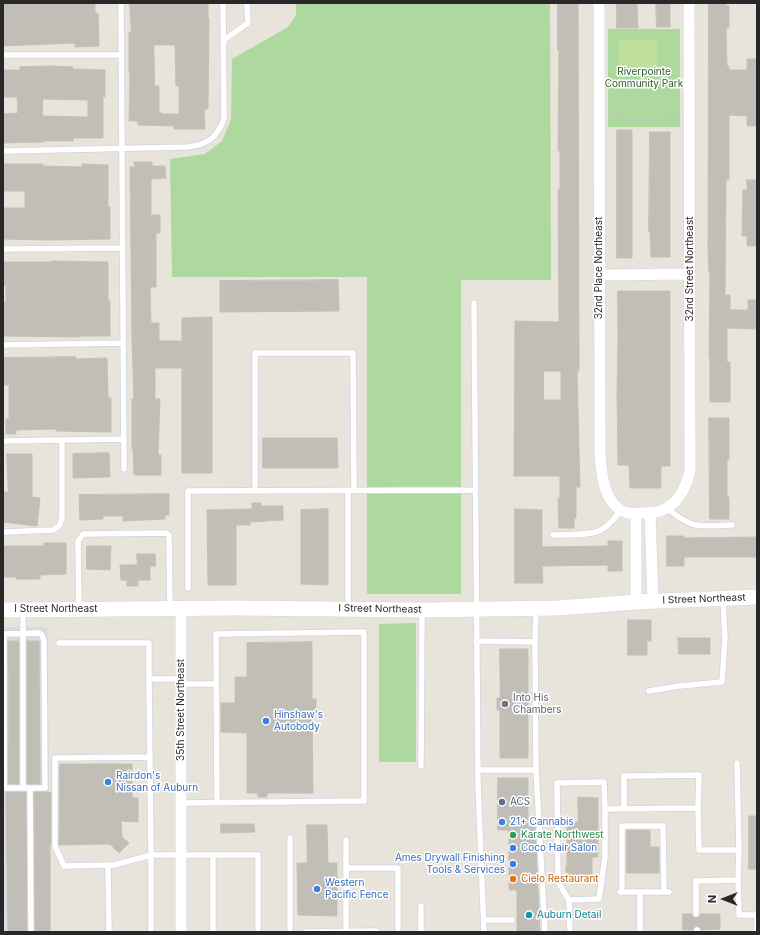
<!DOCTYPE html>
<style>
body{margin:0}
#map{position:relative;width:760px;height:935px;overflow:hidden;background:#e9e4db;font-family:Inter,sans-serif}
canvas{display:block}
.frame{position:absolute;inset:0;border:4px solid #282828;pointer-events:none}
.north{position:absolute;left:704px;top:879px;width:40px;height:40px;-webkit-text-stroke:3px #fff;paint-order:stroke;rotate:270deg;font-size:11px;font-weight:700;line-height:16px;text-align:center;color:#282828}
.north::after{content:'';display:block;margin:auto;width:14px;height:18px;background:#282828;clip-path:polygon(50% 0,100% 100%,50% 72%,0 100%)}
</style>
<div id="map">
<canvas width="760" height="935"></canvas>
<div class="frame"></div>
<div class="north">N</div>
</div>
<script>
const c = document.querySelector('canvas').getContext('2d');
c.lineJoin = 'round';
function paint(path, color) {
  c.fillStyle = color;
  c.fill(path, 'evenodd');
}
function stroke(path, color, width, dash) {
  c.strokeStyle = color;
  c.lineWidth = width;
  c.lineCap = dash ? 'butt' : 'round';
  c.setLineDash(dash || []);
  c.stroke(path);
}
function label(font, color, halo, rows, align = 'center') {
  c.font = font + ' Inter,sans-serif';
  c.lineWidth = 3;
  c.setLineDash([]);
  c.textBaseline = 'middle';
  c.strokeStyle = halo;
  c.fillStyle = color;
  for (const [text, x, y, turn = 0] of rows) {
    c.save();
    c.translate(x, y);
    c.rotate((+turn || 0) * Math.PI / 180);
    c.textAlign = isNaN(turn) ? turn : align;
    if (halo) c.strokeText(text, 0, 0);
    c.fillText(text, 0, 0);
    c.restore();
  }
}
const industrial = new Path2D(`
 M3,627H48L50,932H3Z`);
const green = new Path2D(`
 M296,3H550L551,280H461V594H367V277H172L170,159L205,154L222,141L231,119L232,59L288,27L296,15Z
 M608,29H680V127H608Z
 M416,623V762H379V624Z`);
const pitch = new Path2D(`
 M619,40H657V70H619Z`);
const building = new Path2D(`
 M3,3H95V14L98,13L99,46L75,47V43L3,46Z
 M130,3H208V18H209L208,109H204L205,129H174V126L138,125V121H129L130,72H129V32H131ZM154,45H175L176,86H179V114H162V113H159V86H155Z
 M558,3H578L579,345V371H577L580,487H576V518H574V528H559L558,498H560V476H514L515,321L559,322L558,189H560V151H558L559,50H558ZM544,371H561V400H544Z
 M617,3H637L638,28H617Z
 M656,3H670V27H657Z
 M709,3H726V6H729V28H726L727,66H729V70H747V59H757V126H747V116L729,115V180H726L725,295H730V310H748V300H757V329L727,328V362H730V402H710V358H709L710,273H709L708,252Z
 M52,66L73,67V69L105,70V97H103V138H73V141H44V142L3,143V114L18,113L17,97H3V70H20V67ZM43,99L88,100V117L43,116Z
 M617,130H632V258H617Z
 M650,132H670V257H651L650,231H649Z
 M134,162H152V166H165L166,178L151,179V215H160V233H156V287H150L151,323H159V341H182V318L212,317V473H182V368H155V399H160L158,455H161V475H134L133,449H132V399H134L132,341L130,167H135Z
 M3,164H43V166L82,167V164L108,165V207H110V239L48,240L3,239V208H25V191H3Z
 M747,180H757V246H747V236H742L743,190H747Z
 M52,261L108,262V300L110,301V336H80V337L4,336V302H6V285H3V262H52Z
 M338,280L339,311L220,312V281Z
 M618,291H670V466H661V488H630L629,465H618L617,393L618,342Z
 M76,357V359L107,358L108,398H111V432L56,431V429L16,430V434H6V419H9V385H3V358Z
 M709,418H729V460H727V497H729V519H710Z
 M263,438H337L338,468H263Z
 M109,453L110,477L73,478V454Z
 M7,454H32V497L40,498L37,526L3,522V492H8Z
 M169,494V515H165V519L123,521V516H103V519L80,520L79,495Z
 M252,503H261V506H283V520L250,522V525H236V585H208L207,510L249,509H252Z
 M328,509V585L301,584V510Z
 M515,509L542,510V547L608,546V541H622V571H608V565L542,566L543,583H515Z
 M667,536H684V538L757,537V557H684V566H667Z
 M44,543H66V574L40,575V579H16V577H3V546H44Z
 M87,546H111L110,570L87,569Z
 M137,554H155L156,566H150V580H138V586H127V580H121L120,565H137Z
 M628,620H651V641H647V655H628Z
 M678,638H710V654H679Z
 M8,641H19V784H9Z
 M27,641H39L40,784H27Z
 M312,642V699H316V711H312L313,793H267V797H258V793H247V733L221,732V703H235V677H247V643Z
 M500,649H528V758H500V710H497V698H500Z
 M60,764H132V798H138V822L121,821L122,837L129,843L119,853L110,844L59,845Z
 M498,778H528V827H535L540,932H517V890H509V830H498Z
 M9,792H26L27,932H8L6,793Z
 M34,792H51V845H50V932H35Z
 M578,797L598,798V857H592V875H566V866H567V822H578Z
 M749,816H757V869H749Z
 M221,824H254L255,832L221,833Z
 M307,825H327L328,863H337V916L298,915L297,863H307Z
 M627,830H650V847H659V873H627Z
 M683,914H692L694,917L696,918L699,916L700,914H720V929L701,930L699,927L697,926L693,930H683Z`);
const path = new Path2D(`
 M610,113H619L630,121H659C668,115 668,113 680,113`);
const lane = new Path2D(`
 M121,3L124,469
 M224,40L248,23L247,3
 M3,55H121
 M3,151L187,147C207,145 217,138 224,119L223,3
 M3,249L122,248
 M474,303L478,783L484,932
 M3,345L123,343
 M3,441L124,439
 M348,490V609
 M255,491V353H353L354,490
 M667,508C692,530 700,526 732,525
 M3,532L53,530L60,525L62,517V440
 M553,535C566,534 590,536 601,530C609,526 615,518 621,510
 M188,588V491L475,490
 M79,609L78,541L83,534L166,533L169,535L170,608
 M23,610V788
 M3,634L39,633L42,635L44,641L45,788H3
 M4,634V788
 M476,641L535,642L536,609
 M59,643H149V679H181
 M149,679L151,855H258V932
 M181,684H216
 M649,691L679,686L722,682L725,639L723,599
 M150,757L55,758V846L64,866L114,865L151,855V932
 M421,766L422,610
 M478,770H536L535,642
 M536,770L545,932
 M30,788L31,932
 M181,803L364,801V632L216,634L217,803
 M624,809V776L699,775L698,808
 M290,838V932
 M213,855V932
 M108,865L109,932
 M346,868H398V932
 M738,880L739,850
 M620,892H669
 M622,892V826H663L664,892
 M640,892V932
 M569,900L558,882L557,783L604,782L605,809
 M421,906V932
 M696,914V881L738,880L739,915H757V932
 M484,920H512
 M697,930V932
 M306,932L376,931
 M346,932V840
 M570,932L569,900L599,899L605,857V809L698,808L699,850H739L737,763`);
const street = new Path2D(`
 M599,3L600,457C602,475 603,496 618,508C624,514 634,514 642,513C647,513 654,513 660,511C678,505 686,488 690,471L689,3
 M599,275L690,274
 M650,513L653,601
 M636,514V602
 M181,608V932`);
const secondary = new Path2D(`
 M3,610L237,608L422,610L558,608L636,602L757,597`);
const markers = [
 [505,704,4,"#6b7280"],
 [266,721,4,"#3f7fe0"],
 [108,782,4,"#3f7fe0"],
 [502,802,4,"#5c6f8a"],
 [502,822,4,"#3f7fe0"],
 [513,835,4,"#2e9e5b"],
 [513,848,4,"#3f7fe0"],
 [513,864,4,"#3f7fe0"],
 [513,879,4,"#e8710a"],
 [317,889,4,"#3f7fe0"],
 [529,915,4,"#0f9aa8"]
];
const parkNames = [
 ["Riverpointe",644,72],
 ["Community Park",644,84]
];
const streetNames = [
 ["32nd Place Northeast",599,268,-90],
 ["32nd Street Northeast",690,269,-90],
 ["I Street Northeast",704,599,-2],
 ["I Street Northeast",56,609],
 ["I Street Northeast",380,609,1],
 ["35th Street Northeast",181,710,-90]
];
const worshipNames = [
 ["Into His",513,698],
 ["Chambers",513,710]
];
const shopNames = [
 ["Hinshaw's",274,715],
 ["Autobody",274,727],
 ["Rairdon's",116,776],
 ["Nissan of Auburn",116,788],
 ["21+ Cannabis",510,822],
 ["Coco Hair Salon",521,848],
 ["Ames Drywall Finishing",505,858,"right"],
 ["Tools & Services",505,870,"right"],
 ["Western",325,883],
 ["Pacific Fence",325,895]
];
const serviceNames = [
 ["ACS",510,802]
];
const leisureNames = [
 ["Karate Northwest",521,835]
];
const foodNames = [
 ["Cielo Restaurant",521,879]
];
const cultureNames = [
 ["Auburn Detail",537,915]
];
paint(industrial, '#dddbe2');
paint(green, '#add99e');
paint(pitch, '#bddf9a');
paint(building, '#c1beb8');
stroke(building, '#c4c0b5', 1);
stroke(lane, '#d1d2df', 7);
stroke(street, '#d1d2df', 12);
stroke(secondary, '#d1d2df', 16);
stroke(path, '#c3c3c3', 2, [3, 2]);
stroke(lane, '#fff', 5.5);
stroke(street, '#fff', 11);
stroke(secondary, '#fff', 15);
for (const [x, y, r, color] of markers) {
  const dot = new Path2D();
  dot.arc(x, y, r, 0, 2 * Math.PI);
  c.fillStyle = color;
  c.fill(dot);
  stroke(dot, '#fff', 1.5);
}
label('10px', '#295b22', '#fff', parkNames);
label('10px', '#282828', '#fff', streetNames);
label('10px', '#5b616d', '#fff', worshipNames, 'left');
label('10px', '#366cbe', '#fff', shopNames, 'left');
label('10px', '#4e5e75', '#fff', serviceNames, 'left');
label('10px', '#27864d', '#fff', leisureNames, 'left');
label('10px', '#c56008', '#fff', foodNames, 'left');
label('10px', '#0d838f', '#fff', cultureNames, 'left');
</script>
